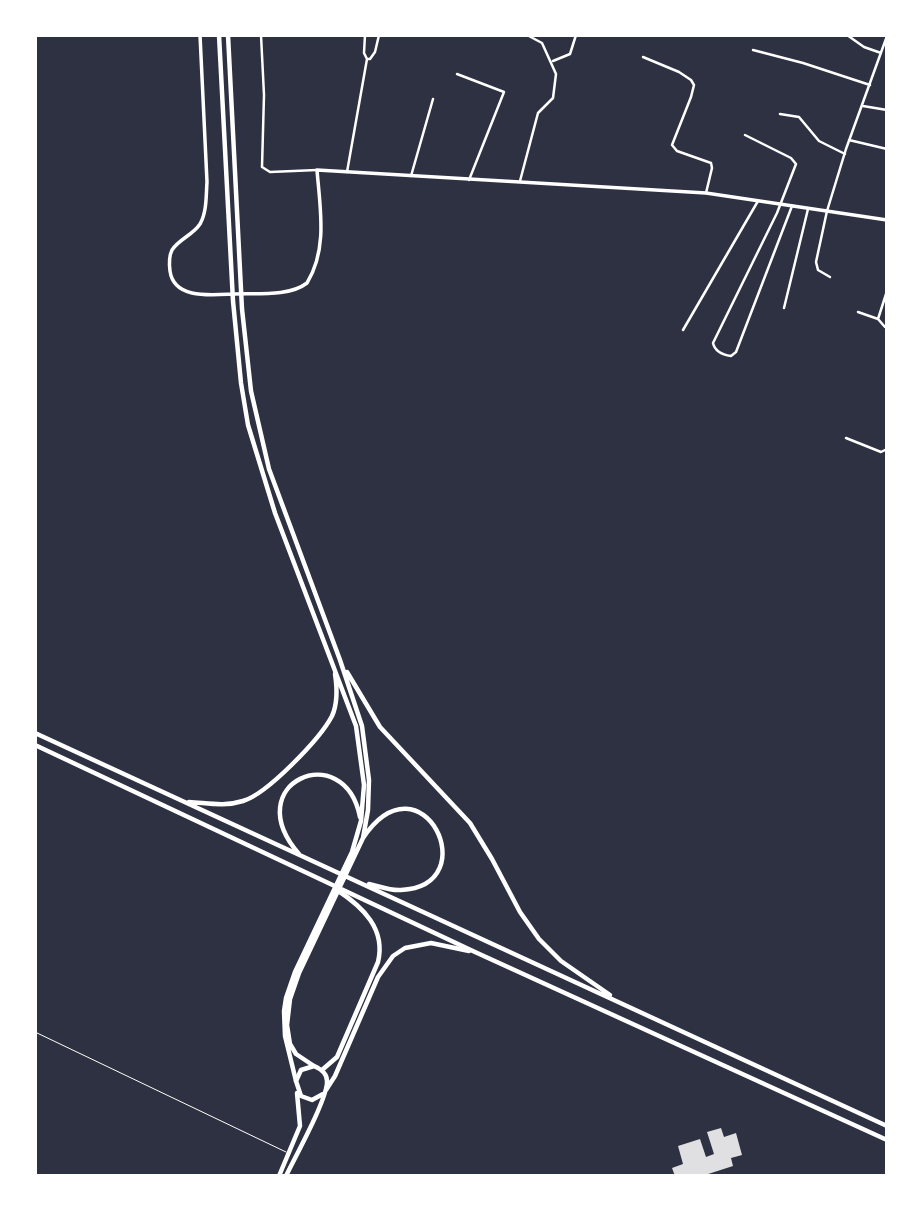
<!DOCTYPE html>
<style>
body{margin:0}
#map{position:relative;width:922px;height:1211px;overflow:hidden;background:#2d3142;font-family:Poppins,sans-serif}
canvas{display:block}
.frame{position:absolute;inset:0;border:37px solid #fff;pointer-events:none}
</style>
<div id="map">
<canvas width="922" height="1211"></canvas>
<div class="frame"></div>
</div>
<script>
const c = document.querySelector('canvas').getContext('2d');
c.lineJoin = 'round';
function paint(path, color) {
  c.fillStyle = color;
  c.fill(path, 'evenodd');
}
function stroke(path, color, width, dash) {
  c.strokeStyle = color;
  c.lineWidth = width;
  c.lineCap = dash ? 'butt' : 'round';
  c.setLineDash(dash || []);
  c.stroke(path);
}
const building = new Path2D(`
 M721,1128L724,1137L736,1133L742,1155L731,1158L733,1166L702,1176H675L672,1168L683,1164L678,1146L700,1139L706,1157L714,1154L707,1132Z`);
const service = new Path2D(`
 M35,1032L286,1152`);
const minor = new Path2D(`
 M261,35L264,95L262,167L270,172L317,170
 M365,35L364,53L367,59H370L375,52L379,35
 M847,35L864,47L881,53
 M753,50L803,63L870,85
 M643,57L679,72L691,80L694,85L691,97L672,145L677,151L711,163L712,168L706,193
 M553,61L570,54L576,35
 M457,74L504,92L469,180
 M863,106L887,110
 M780,114L799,117L819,141L845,154
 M745,135L791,158L796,164L777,213L713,343C715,352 724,355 731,356L736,352L792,206
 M849,140L887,149
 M347,172L367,59
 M411,176L433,99
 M520,181L538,113L553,98L556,74L542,43L527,35
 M830,277L818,270L816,262L827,211L846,149L887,36
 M784,308L808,209
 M858,312L878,319L885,327H887
 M878,319L887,291
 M683,330L758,201
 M846,438L881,452L887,449`);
const tertiary = new Path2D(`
 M200,35L207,182C206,195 207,212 200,224C193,235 179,239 172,250C169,256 169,263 170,271C174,300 212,295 234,294C256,293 289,297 307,283C328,249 320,208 317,170L706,193L887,220`);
const trunk = new Path2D(`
 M322,1070L337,1057L378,962C386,929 363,907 337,890
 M326,1090L335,1076L378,977L393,956L405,948L431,943L469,951
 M279,1176L300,1126L297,1093
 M286,1176C295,1157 328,1098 327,1081C327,1073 321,1069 314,1066L301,1070L296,1081L301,1096L312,1100L323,1094`);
const motorway = new Path2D(`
 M219,35L233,301L241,383L248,425L275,513L356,726L364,785L361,821L352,852L295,972L286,998L284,1011L285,1036L296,1081
 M228,35L242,309L251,391L269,469L340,660L362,726L369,780L368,810L363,838
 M347,672L380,727L470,823L492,859L520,912L539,939L561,961L610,995
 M35,733L887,1126
 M35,745L475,952L887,1140
 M189,802C208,803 224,807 243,801C267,794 320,739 332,716C338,703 337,687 335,674
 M299,854C237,783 344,737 360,817
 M314,1066L296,1054L290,1044L287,1025L290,999L299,973L363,838C422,751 487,886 401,890C390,891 379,886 369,884`);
paint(building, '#e0e0e3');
stroke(service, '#fff', 1);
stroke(minor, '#fff', 2.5);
stroke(tertiary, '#fff', 3.5);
stroke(trunk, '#fff', 4.5);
stroke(motorway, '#fff', 4.5);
</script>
